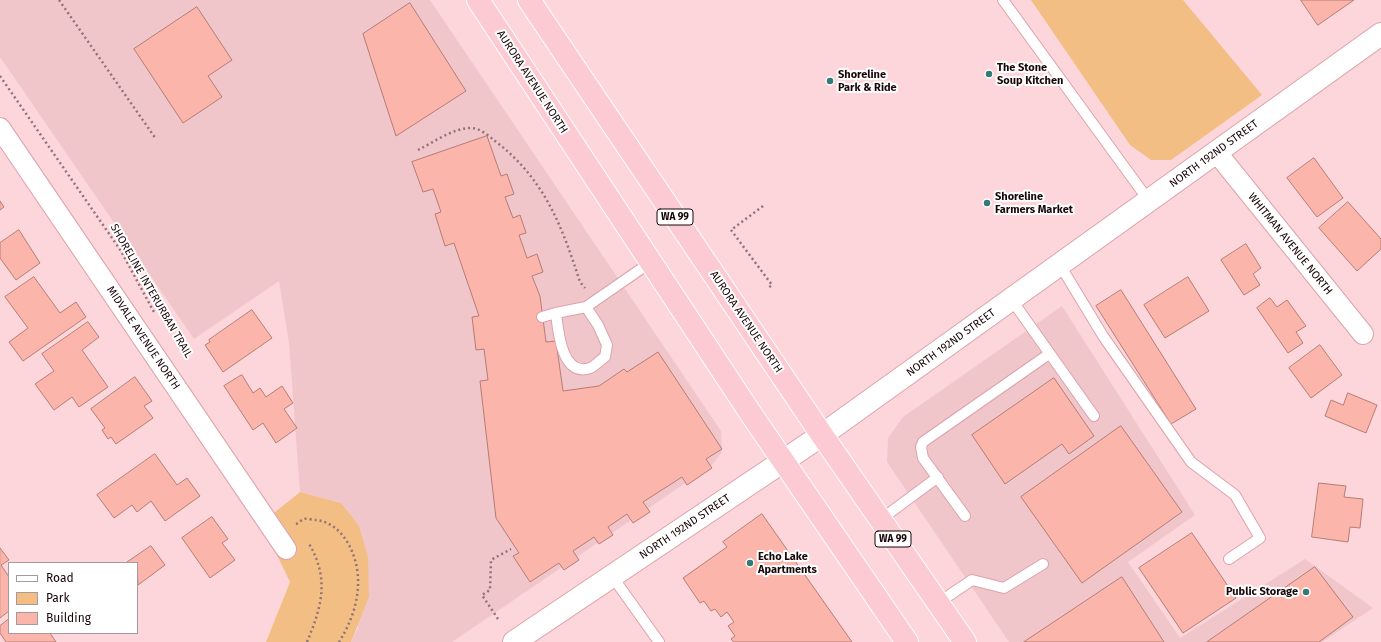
<!DOCTYPE html>
<style>
body{margin:0}
#map{position:relative;width:1381px;height:642px;overflow:hidden;background:#fcd6db;font-family:"Fira Sans",sans-serif}
canvas{display:block}
.legend{position:absolute;left:8px;top:562px;width:130px;height:72px;box-sizing:border-box;background:#fff;border:1px solid #a39b9d;margin:0;padding:5px 7px;list-style:none;font-size:12px;color:#190609}
.legend li{display:flex;align-items:center;gap:8px;height:20px}
.legend b{width:20px;border:1px solid #a39b9d}
</style>
<div id="map">
<canvas width="1381" height="642"></canvas>
<ul class="legend">
<li><b style="height:5px;background:#fff"></b>Road</li>
<li><b style="height:11px;background:#f3be83"></b>Park</li>
<li><b style="height:11px;background:#fcb5aa"></b>Building</li>
</ul>
</div>
<script>
const c = document.querySelector('canvas').getContext('2d');
c.lineJoin = 'round';
function paint(path, color) {
  c.fillStyle = color;
  c.fill(path, 'evenodd');
}
function stroke(path, color, width, dash) {
  c.strokeStyle = color;
  c.lineWidth = width;
  c.lineCap = dash ? 'butt' : 'round';
  c.setLineDash(dash || []);
  c.stroke(path);
}
function label(font, color, halo, rows, align = 'center') {
  c.font = font + ' "Fira Sans",sans-serif';
  c.lineWidth = 4;
  c.setLineDash([]);
  c.textBaseline = 'middle';
  c.strokeStyle = halo;
  c.fillStyle = color;
  for (const [text, x, y, turn = 0] of rows) {
    c.save();
    c.translate(x, y);
    c.rotate((+turn || 0) * Math.PI / 180);
    c.textAlign = isNaN(turn) ? turn : align;
    if (halo) c.strokeText(text, 0, 0);
    c.fillText(text, 0, 0);
    c.restore();
  }
}
const built = new Path2D(`
 M0,0H430L721,431L722,452L712,465L452,642H351L358,628L341,503L300,492L289,343L279,281L194,339L0,57Z
 M1062,306L1195,515L1128,562L1180,638L1305,559L1373,608L1322,642H1009L887,462L888,438L903,417Z`);
const green = new Path2D(`
 M1031,0H1183L1262,95L1171,160H1151L1130,145Z
 M300,492L341,503L359,526L368,557L369,597L351,642H266L290,582L276,553L288,532L274,513Z`);
const building = new Path2D(`
 M1301,0H1354L1318,25Z
 M410,3L466,91L396,136L363,34Z
 M197,7L232,60L208,76L222,97L183,123L134,49Z
 M487,136L501,176L507,174L514,194L505,197L513,218L520,215L526,233L519,235L527,258L537,254L543,272L532,276L540,296L546,342L556,341L563,391L599,386L624,369L627,372L658,352L722,449L706,459L712,468L687,485L682,477L643,502L650,512L633,523L627,514L608,527L613,535L599,544L594,537L573,551L579,560L564,570L559,563L530,582L513,556L519,553L496,518L480,381L488,380L484,349L476,350L472,317L479,316L454,243L445,246L435,214L441,212L433,189L423,192L412,162Z
 M1314,158L1343,198L1317,217L1287,178Z
 M0,201L4,207L0,210Z
 M1348,202L1381,239V249L1357,271L1319,228Z
 M19,230L40,263L16,280L0,258V243Z
 M1246,244L1261,268L1253,274L1260,285L1244,295L1221,260Z
 M34,277L60,313L76,302L86,317L23,361L9,342L28,328L5,297Z
 M1188,277L1209,311L1165,338L1144,305Z
 M1121,290L1196,409L1171,424L1096,306Z
 M1270,298L1277,307L1287,300L1306,326L1296,332L1303,343L1288,353L1257,308Z
 M252,310L272,338L223,372L205,345L210,342L209,340Z
 M88,322L99,337L82,350L108,387L79,407L72,397L54,410L35,384L54,371L42,354Z
 M1320,345L1342,375L1311,398L1289,368Z
 M242,375L253,393L260,388L266,397L282,386L293,403L284,409L297,428L276,443L263,423L253,430L224,386Z
 M135,377L152,401L144,406L153,418L116,444L111,437L108,439L102,430L105,428L91,409Z
 M1054,378L1094,436L1069,454L1062,444L1005,484L972,435Z
 M1348,393L1377,405L1366,433L1325,416L1331,400L1343,405Z
 M1121,426L1182,512L1082,583L1021,497Z
 M155,454L177,485L187,478L200,496L165,521L151,501L137,512L132,505L114,518L97,495Z
 M1319,483L1346,486L1344,497L1363,499L1360,528L1350,527L1348,542L1312,537Z
 M762,514L852,642H734L731,639L735,636L728,626L734,622L727,612L721,617L715,609L711,611L704,601L700,603L683,578L727,547L723,542Z
 M212,517L228,539L222,543L235,560L210,578L182,538Z
 M1192,533L1236,598L1183,633L1139,568Z
 M151,546L165,565L138,585L137,563H126Z
 M0,548L9,560L1,565L9,577V611L0,618Z
 M1315,567L1353,617L1319,642H1207Z
 M1122,577L1164,642H1024Z
 M9,619V633H50L56,642H6L0,633V626Z`);
const path = new Path2D(`
 M59,0L156,139
 M0,76L121,251L155,314
 M418,150C434,142 453,128 471,128C480,128 489,136 495,141C544,178 562,226 580,282L585,288
 M763,206L731,230L772,285L767,289
 M296,524C299,523 301,520 304,519C307,518 313,520 316,520C343,523 357,554 358,578C359,601 351,623 339,642
 M498,619L482,595L490,590L491,560L511,549
 M307,642C322,606 330,578 308,542`);
const service = new Path2D(`
 M1003,0L1149,201
 M1060,265L1103,336L1191,462L1235,495L1260,538L1229,559
 M1011,299L1094,416
 M586,307L598,325L607,345L605,357C600,360 595,366 590,368C562,378 558,331 556,313L586,307L651,262
 M542,317L556,313
 M965,516L923,458L921,447L923,442L1049,354
 M880,520L938,477
 M612,576L659,642
 M938,603L972,580L1004,588L1043,564`);
const minor = new Path2D(`
 M0,128L286,549
 M1217,153L1363,334`);
const tertiary = new Path2D(`
 M514,642L822,435L1381,34`);
const trunk = new Path2D(`
 M478,0L751,414L907,642
 M529,0L822,435L965,642`);
const markers = [
 [989,74,4,"#337b76"],
 [830,81,4,"#337b76"],
 [987,203,4,"#337b76"],
 [750,563,4,"#337b76"],
 [1306,592,4,"#337b76"]
];
const shields = [
 [675,217,36],
 [893,539,36]
];
const shieldNames = [
 ["WA 99",675,217],
 ["WA 99",893,539]
];
const poiNames = [
 ["The Stone",997,68],
 ["Soup Kitchen",997,81],
 ["Shoreline",838,75],
 ["Park & Ride",838,88],
 ["Shoreline",995,197],
 ["Farmers Market",995,210],
 ["Echo Lake",758,557],
 ["Apartments",758,570],
 ["Public Storage",1298,592,"right"]
];
const streetNames = [
 ["AURORA AVENUE NORTH",532,82,57],
 ["NORTH 192ND STREET",1214,154,-36],
 ["WHITMAN AVENUE NORTH",1290,244,51],
 ["SHORELINE INTERURBAN TRAIL",151,291,60],
 ["AURORA AVENUE NORTH",746,322,56],
 ["MIDVALE AVENUE NORTH",143,338,56],
 ["NORTH 192ND STREET",951,343,-36],
 ["NORTH 192ND STREET",685,527,-34]
];
paint(built, '#f0c6cb');
paint(green, '#f3be83');
paint(building, '#fcb5aa');
stroke(building, '#b57d75', 1);
stroke(service, '#dda2ab', 12);
stroke(minor, '#dda2ab', 22);
stroke(tertiary, '#dda2ab', 24);
stroke(trunk, '#fff', 24);
stroke(path, '#907377', 2.5, [2, 3]);
stroke(service, '#fff', 10);
stroke(minor, '#fff', 20);
stroke(tertiary, '#fff', 22);
stroke(trunk, '#fbcad2', 22);
for (const [x, y, r, color] of markers) {
  const dot = new Path2D();
  dot.arc(x, y, r, 0, 2 * Math.PI);
  c.fillStyle = color;
  c.fill(dot);
  stroke(dot, '#fff', 1.5);
}
for (const [x, y, w] of shields) {
  const box = new Path2D();
  box.roundRect(x - w / 2, y - 8, w, 16, 3);
  c.fillStyle = '#fff';
  c.fill(box);
  stroke(box, '#190609', 1);
}
label('bold 10px', '#190609', null, shieldNames);
label('bold 11px', '#190609', '#fff', poiNames, 'left');
label('11px', '#190609', '#fff', streetNames);
</script>
